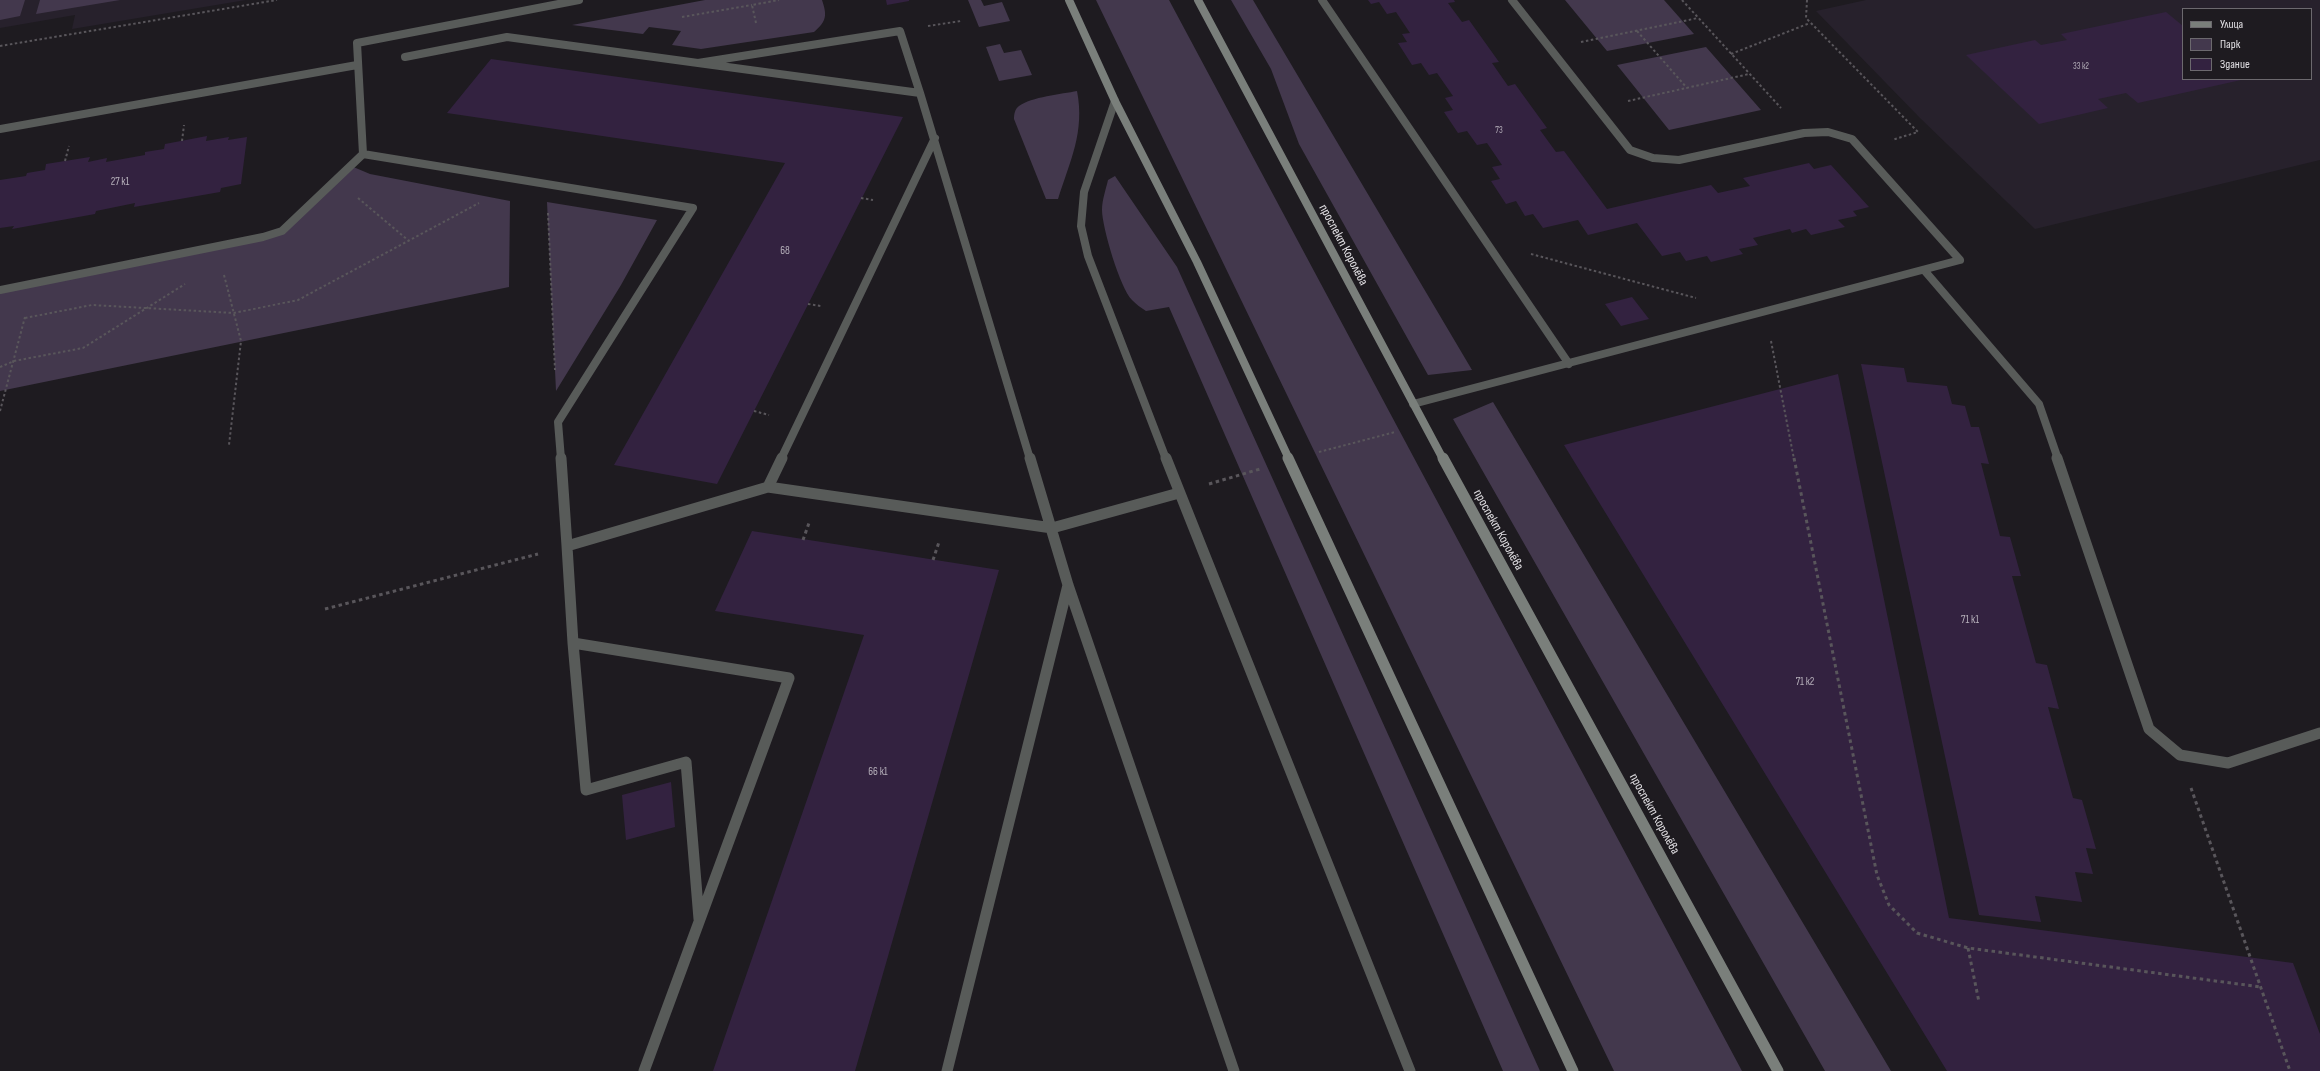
<!DOCTYPE html>
<meta charset="utf-8">
<style>
body{margin:0}
#map{position:relative;width:2320px;height:1071px;overflow:hidden;background:#1e1b20;font-family:"Sofia Sans Condensed",sans-serif}
canvas{display:block}
.legend{position:absolute;left:2182px;top:8px;width:130px;height:72px;box-sizing:border-box;background:#1e1b20;border:1px solid #6c696e;margin:0;padding:5px 7px;list-style:none;font-size:12px;color:#e1dfe3}
.legend li{display:flex;align-items:center;gap:8px;height:20px}
.legend b{width:20px;border:1px solid #6c696e}
</style>
<div id="map">
<canvas width="2320" height="1071"></canvas>
<ul class="legend">
<li><b style="height:5px;background:#7a7f7b"></b>Улица</li>
<li><b style="height:11px;background:#43384d"></b>Парк</li>
<li><b style="height:11px;background:#332240"></b>Здание</li>
</ul>
</div>
<script>
const c = document.querySelector('canvas').getContext('2d');
c.lineJoin = 'round';
function paint(path, color) {
  c.fillStyle = color;
  c.fill(path, 'evenodd');
}
function stroke(path, color, width, dash) {
  c.strokeStyle = color;
  c.lineWidth = width;
  c.lineCap = dash ? 'butt' : 'round';
  c.setLineDash(dash || []);
  c.stroke(path);
}
function label(font, color, halo, rows, align = 'center') {
  c.font = font + ' "Sofia Sans Condensed",sans-serif';
  c.lineWidth = 3.5;
  c.setLineDash([]);
  c.textBaseline = 'middle';
  c.strokeStyle = halo;
  c.fillStyle = color;
  for (const [text, x, y, turn = 0] of rows) {
    c.save();
    c.translate(x, y);
    c.rotate((+turn || 0) * Math.PI / 180);
    c.textAlign = isNaN(turn) ? turn : align;
    if (halo) c.strokeText(text, 0, 0);
    c.fillText(text, 0, 0);
    c.restore();
  }
}
const built = new Path2D(`
 M0,0H246L72,29L75,15L0,28Z
 M1866,0H2320V160L2035,229L1920,118L1816,11ZM2183,9H2311V79H2183Z`);
const green = new Path2D(`
 M0,0H25L20,16L0,20Z
 M40,0H120L36,14Z
 M705,0H822C827,15 827,21 814,32L701,49L672,45L681,31L649,27L643,34L572,25Z
 M968,0H981L984,6L1002,2L1010,21L979,27Z
 M1096,0H1169L1742,1071H1614Z
 M1231,0H1253L1472,370L1428,375L1299,144L1271,69Z
 M1565,0H1664L1694,34L1607,51Z
 M1000,44L1004,53L1021,50L1032,75L999,81L986,47Z
 M1706,47L1761,110L1669,130L1617,65Z
 M1077,91C1085,132 1070,161 1058,199H1046L1014,119C1014,114 1015,109 1019,106C1031,97 1062,94 1077,91Z
 M351,166L370,174L510,201L509,287L0,391V290L282,231Z
 M1115,176L1177,267L1540,1071H1503L1169,307L1146,311C1141,308 1136,304 1132,300C1120,288 1102,227 1102,210C1102,200 1106,189 1108,180Z
 M547,202L657,220L621,285L556,391Z
 M1493,402L1891,1071H1825L1453,419Z`);
const building = new Path2D(`
 M886,0H909V1L887,5Z
 M1368,0H1454L1455,2L1448,3L1462,22L1469,20L1499,62L1492,63L1508,86L1515,84L1547,128L1540,130L1556,152L1564,151L1607,209L1711,185L1718,193L1750,186L1743,178L1809,163L1814,169L1831,165L1869,207L1853,211L1857,216L1838,220L1845,227L1811,235L1806,229L1792,233L1790,229L1753,238L1758,245L1739,249L1743,254L1711,262L1707,256L1686,261L1680,252L1662,256L1637,223L1588,235L1578,220L1543,228L1533,214L1525,216L1516,201L1506,204L1491,181L1500,179L1492,167L1502,165L1487,143L1477,145L1467,131L1458,133L1444,112L1453,110L1445,98L1453,96L1437,73L1429,75L1421,63L1412,65L1398,43L1407,42L1402,34L1410,33L1396,12L1387,14L1379,2L1371,4Z
 M2166,12L2183,26V79L2241,80L2138,103L2126,93L2098,99L2108,108L2039,124L1966,55L2035,40L2041,45L2067,40L2061,34Z
 M491,59L903,117L717,484L614,465L785,163L447,113Z
 M207,136L206,141L229,137L228,140L247,137L241,184L221,188L220,192L134,207L135,203L96,211L95,214L12,229L14,226L0,228V180L26,176L27,173L45,170L46,164L90,157L88,162L107,158L106,162L145,155V152L164,149L165,144Z
 M1632,297L1649,319L1621,326L1605,304Z
 M1861,364L1904,368L1907,382L1947,386L1952,404L1965,406L1971,427H1979L1989,464L1981,463L2000,536L2010,537L2021,576H2012L2036,663L2047,665L2059,709L2048,707L2073,798L2082,800L2096,849L2086,848L2093,874L2075,872L2082,902L2035,896L2041,922L1979,915Z
 M1838,374L1949,918L2293,963L2320,1034V1071H1947L1564,445Z
 M752,531L999,570L855,1071H713L864,635L715,611Z
 M671,782L675,827L626,840L622,795Z`);
const pathFar1 = new Path2D(`
 M1682,0L1781,108
 M1807,0L1806,18L1918,132L1892,140
 M682,17L752,5
 M756,23L752,5L779,0
 M928,26L961,21
 M1637,31L1687,88
 M1581,42L1698,18
 M0,46L277,0
 M1731,54L1810,23
 M1628,101L1749,74
 M182,141L184,125
 M65,161L69,146
 M358,198L409,241
 M861,198L873,200
 M548,213L555,370
 M1531,254L1696,298
 M224,275L241,341L229,445
 M808,304L821,306
 M25,318L92,305L234,313L298,300L479,203
 M1771,341L1794,459
 M0,367L14,361L83,348L185,284
 M0,411L25,317
 M754,411L769,415
 M1319,452L1395,432`);
const path = new Path2D(`
 M1794,458L1877,875L1889,905L1917,933L1968,948L2261,987
 M1209,484L1260,469
 M803,540L809,523
 M933,560L939,542
 M325,609L538,554
 M2191,788L2290,1071
 M1968,948L1979,1002`);
const laneFar1 = new Path2D(`
 M1322,0L1569,364
 M900,31L920,93L698,63Z
 M405,57L507,37L698,63
 M920,93L1030,459
 M0,129L357,65
 M363,154L693,208L558,422L561,459
 M1924,270L2039,404L2058,459
 M0,290L263,237L282,231L363,154L357,43L579,0
 M1413,404L1960,260L1852,139L1828,132L1804,133L1679,160L1653,158L1630,150L1512,0
 M781,459L935,138`);
const lane = new Path2D(`
 M561,458L567,546L768,487L1052,528L1179,493
 M1030,458L1068,585L1234,1071
 M2057,458L2149,729L2180,755L2228,763L2320,733
 M768,487L782,458
 M567,546L573,643L789,678L644,1071
 M573,643L586,790L686,762L699,919
 M947,1071L1068,585`);
const streetFar1 = new Path2D(`
 M1115,101L1084,192L1081,226L1088,256L1166,459`);
const street = new Path2D(`
 M1166,458L1410,1071`);
const secondaryFar1 = new Path2D(`
 M1069,0L1115,101L1197,262L1289,459
 M1198,0L1443,459`);
const secondary = new Path2D(`
 M1288,458L1573,1071
 M1443,458L1778,1071`);
const farNumbernames = [
 ["33 к2",2081,67],
 ["73",1499,131]
];
const numberNames = [
 ["27 к1",120,182],
 ["68",785,251],
 ["71 к1",1970,620],
 ["71 к2",1805,682],
 ["66 к1",878,772]
];
const streetNames = [
 ["проспект Королёва",1343,245,62],
 ["проспект Королёва",1498,530,61],
 ["проспект Королёва",1654,814,61]
];
paint(built, '#27212c');
paint(green, '#43384d');
paint(building, '#332240');
stroke(pathFar1, '#59565b', 2, [2.5, 2.5]);
stroke(path, '#59565b', 3, [3.5, 3.5]);
stroke(laneFar1, '#585b59', 8);
stroke(lane, '#585b59', 11);
stroke(streetFar1, '#585b59', 8);
stroke(street, '#585b59', 11);
stroke(secondaryFar1, '#7a7f7b', 8);
stroke(secondary, '#7a7f7b', 11);
label('9px', '#b6b0ba', null, farNumbernames);
label('11px', '#b6b0ba', null, numberNames);
label('13px', '#e1dfe3', '#1e1b20', streetNames);
</script>
